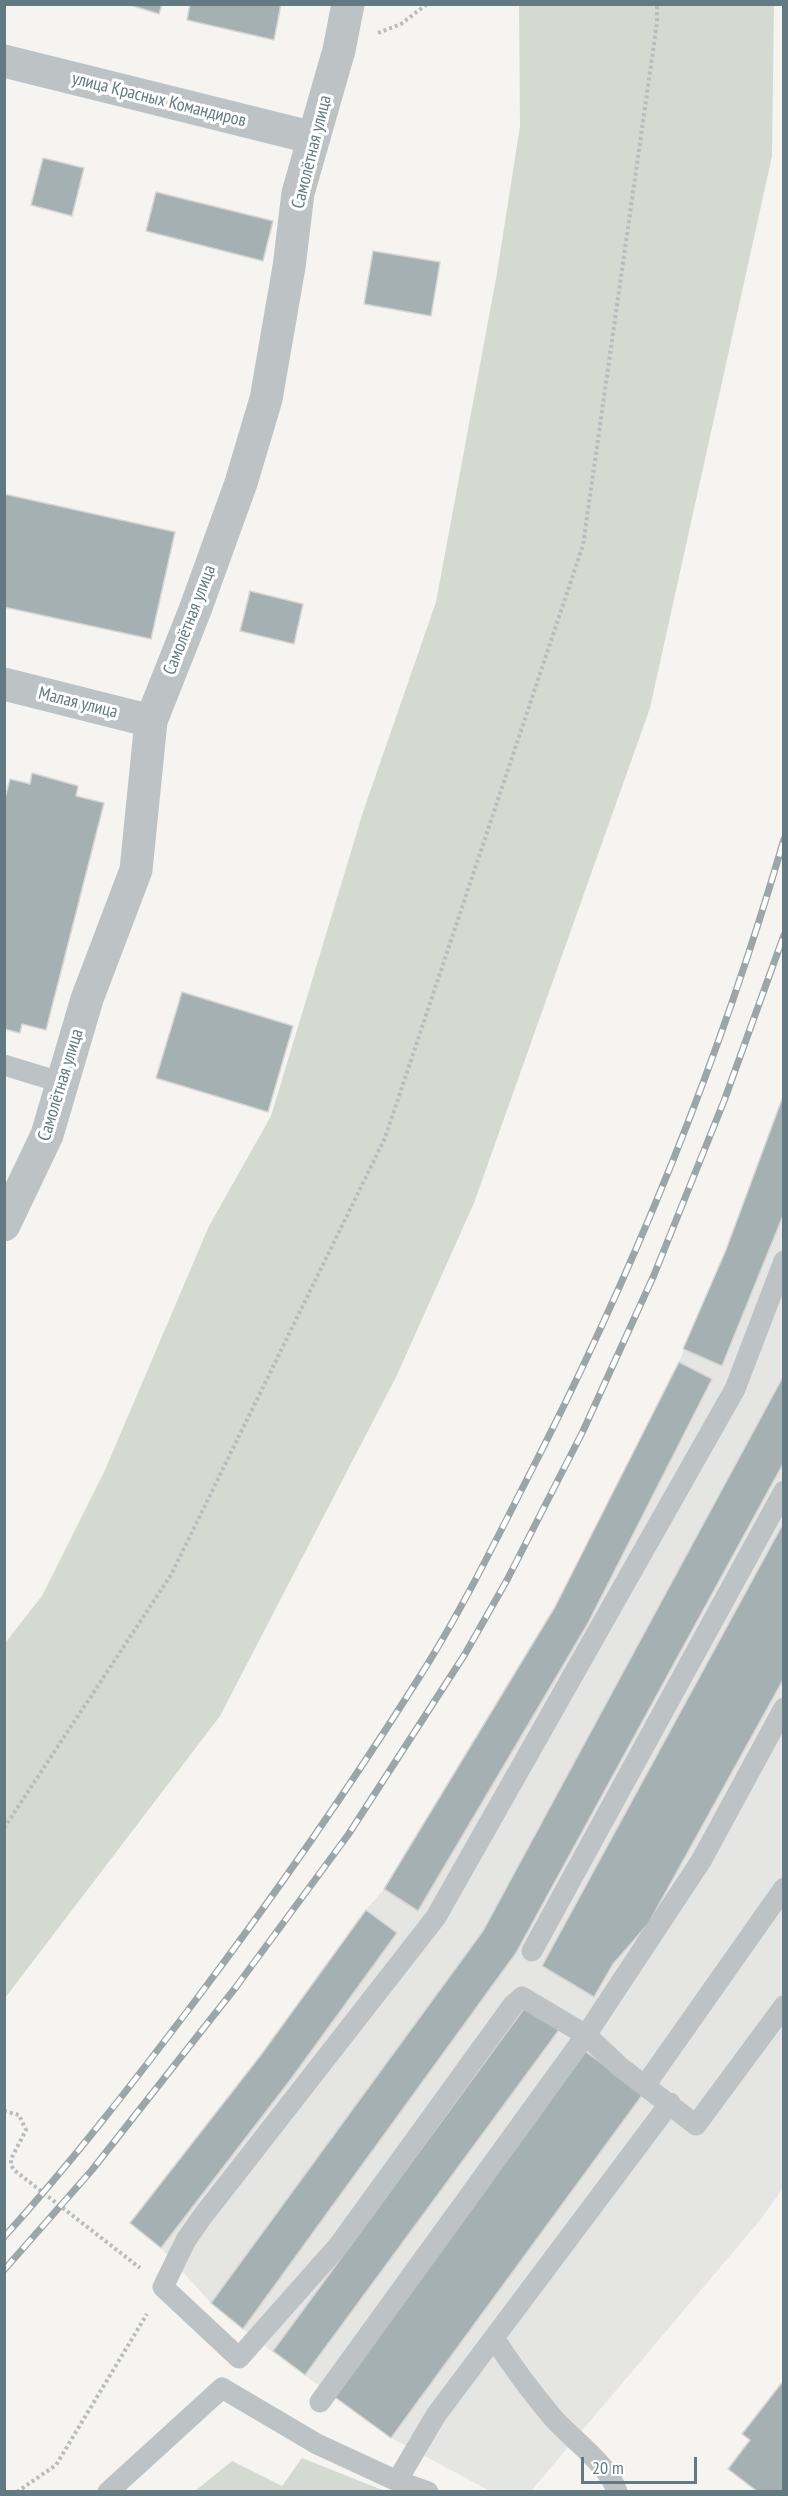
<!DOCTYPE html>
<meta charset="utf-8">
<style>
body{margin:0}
#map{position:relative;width:788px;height:2496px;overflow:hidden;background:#f5f4f1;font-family:"PT Sans Narrow",sans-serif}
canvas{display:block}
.frame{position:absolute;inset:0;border:6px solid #637a82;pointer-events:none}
.scale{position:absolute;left:581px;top:2457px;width:116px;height:27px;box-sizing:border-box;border:3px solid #637a82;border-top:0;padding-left:8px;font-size:18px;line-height:21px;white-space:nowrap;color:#637a82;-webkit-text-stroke:4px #fff;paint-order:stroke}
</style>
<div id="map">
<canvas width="788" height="2496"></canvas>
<div class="frame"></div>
<div class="scale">20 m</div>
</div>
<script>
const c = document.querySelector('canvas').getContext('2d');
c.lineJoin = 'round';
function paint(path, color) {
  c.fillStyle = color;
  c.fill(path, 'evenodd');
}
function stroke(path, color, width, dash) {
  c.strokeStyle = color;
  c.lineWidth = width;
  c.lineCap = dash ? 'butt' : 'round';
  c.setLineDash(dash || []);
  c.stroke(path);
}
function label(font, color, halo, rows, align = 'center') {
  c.font = font + ' "PT Sans Narrow",sans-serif';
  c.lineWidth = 6;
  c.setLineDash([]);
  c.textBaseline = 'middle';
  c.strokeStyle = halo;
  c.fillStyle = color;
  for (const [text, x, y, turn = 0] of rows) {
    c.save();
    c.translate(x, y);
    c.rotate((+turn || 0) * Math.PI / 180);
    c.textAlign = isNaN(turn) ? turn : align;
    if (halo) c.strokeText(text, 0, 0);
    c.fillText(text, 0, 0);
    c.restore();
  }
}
const built = new Path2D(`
 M783,1094V2188L761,2219L531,2491H490L391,2438L255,2339L211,2303L161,2248L131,2223L261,2055L366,1910L384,1889L555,1607L679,1362L726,1250Z`);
const green = new Path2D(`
 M519,5H774L772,156L650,708L474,1203L397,1375L220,1716L5,1998V1643L42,1596L105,1470L209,1226L271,1116L363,812L436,602L497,273L520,126Z
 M302,2458L385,2491H195L232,2461L282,2486Z`);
const building = new Path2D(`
 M127,4H162L159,14Z
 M190,4H281L274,40L187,20Z
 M43,158L84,168L72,216L31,205Z
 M156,192L273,221L263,261L146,231Z
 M373,251L440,262L431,316L364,304Z
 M4,494L175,532L151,639L4,607Z
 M250,591L303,604L294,644L240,631Z
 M32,773L78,786L76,796L104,803L46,1030L22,1024L20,1033L4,1029V802L10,779L30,784Z
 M182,992L293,1026L268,1112L156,1078Z
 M784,1094V1213L722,1366L683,1349L726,1250Z
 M679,1362L712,1379L587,1625L418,1911L384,1889L555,1607Z
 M784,1375V1462L516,1953L243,2329L211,2303L483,1931Z
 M784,1522V1678L648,1924L613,1964L594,1997L542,1966Z
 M366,1910L397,1933L291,2079L161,2248L130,2223L261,2055Z
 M526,2006L559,2030L305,2375L273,2351Z
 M585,2051L643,2094L391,2438L332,2395Z
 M784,2380V2492H758L728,2469L750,2440L742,2434Z`);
const path = new Path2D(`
 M378,33L401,24L427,4
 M4,1828L171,1575L385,1138L583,545L657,23V4
 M4,2111L19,2115L26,2130L11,2159V2165L14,2170L140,2268
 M17,2492L56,2465L147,2314`);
const lane = new Path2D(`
 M4,1065L63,1083
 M784,1261L735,1389L436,1917L202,2217L186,2240L163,2287L239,2358L339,2245L513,2005L522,1997L586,2035L619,2066L696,2125L784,2006
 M532,1951L784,1491
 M646,2084L784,1888
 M494,2338C512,2366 532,2393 554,2419C572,2439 610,2466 617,2492
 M320,2402L586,2035L701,1861L784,1708
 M397,2481L436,2415L670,2103
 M108,2492L222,2388L317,2444L397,2481L428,2492`);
const street = new Path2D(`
 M4,61L314,138
 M4,684L151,721
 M4,1225L47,1135L87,999L136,870L151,721L195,610L241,483L266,399L289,267L298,193L339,50L348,4`);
const rail = new Path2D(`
 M4,2237C73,2161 136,2079 198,1997C274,1896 347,1791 415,1684C456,1621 490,1552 524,1485C631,1278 719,1063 784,839
 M4,2270L92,2170L236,1987L348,1835L465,1654L507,1580L583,1431L654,1275L724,1101L784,935`);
const streetNames = [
 ["улица Красных Командиров",159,100,14],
 ["Самолётная улица",312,152,-76],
 ["Самолётная улица",190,620,-69],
 ["Малая улица",78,703,14],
 ["Самолётная улица",61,1085,-73]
];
paint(built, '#e5e6e4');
paint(green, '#d5dad0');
paint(building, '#a4b0b2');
stroke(building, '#d6d5d3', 1.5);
stroke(path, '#b7bcbd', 4, [3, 3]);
stroke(lane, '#bdc3c5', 21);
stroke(street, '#bdc3c5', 33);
stroke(rail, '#9ca6a9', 7);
stroke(rail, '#fff', 4.5, [14]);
label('18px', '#637a82', '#fff', streetNames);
</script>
